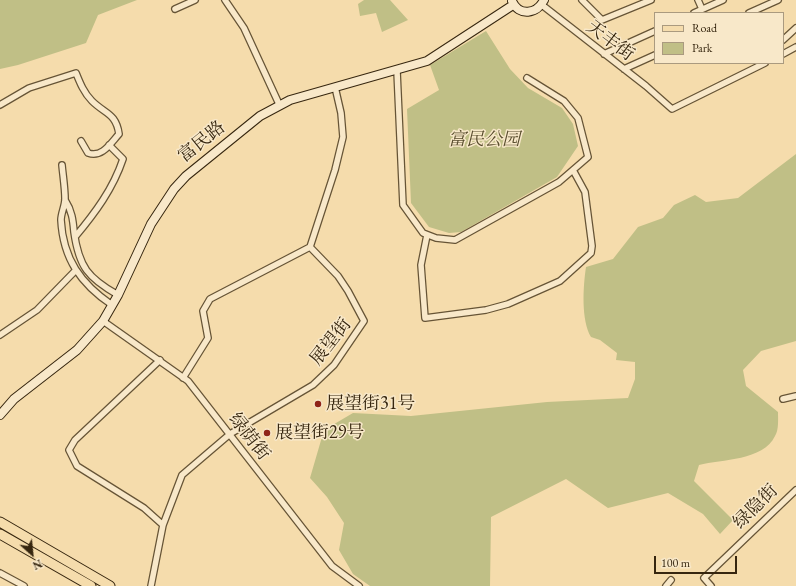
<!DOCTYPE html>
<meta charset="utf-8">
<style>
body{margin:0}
#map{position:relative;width:796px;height:586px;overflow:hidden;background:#f5dcac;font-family:"EB Garamond",serif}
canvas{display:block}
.legend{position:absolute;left:654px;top:12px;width:130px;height:52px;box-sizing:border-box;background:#f8e8c9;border:1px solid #aa9a7f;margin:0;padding:5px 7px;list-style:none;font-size:12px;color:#36260f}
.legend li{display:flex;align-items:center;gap:8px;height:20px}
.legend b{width:20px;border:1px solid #aa9a7f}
.north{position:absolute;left:12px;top:534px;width:40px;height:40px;-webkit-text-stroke:3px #f8e8c9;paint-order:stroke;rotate:153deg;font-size:11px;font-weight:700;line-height:16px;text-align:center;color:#36260f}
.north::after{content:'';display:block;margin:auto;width:14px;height:18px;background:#36260f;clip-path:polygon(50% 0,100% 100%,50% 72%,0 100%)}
.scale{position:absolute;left:654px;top:556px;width:83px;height:18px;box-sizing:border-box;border:2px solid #36260f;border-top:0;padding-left:5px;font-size:12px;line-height:14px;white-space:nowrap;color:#36260f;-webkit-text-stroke:3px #f8e8c9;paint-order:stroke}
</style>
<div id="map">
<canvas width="796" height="586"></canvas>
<ul class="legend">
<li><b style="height:5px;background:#f5dcac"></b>Road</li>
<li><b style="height:11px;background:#c0bf86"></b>Park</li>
</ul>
<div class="north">N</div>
<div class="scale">100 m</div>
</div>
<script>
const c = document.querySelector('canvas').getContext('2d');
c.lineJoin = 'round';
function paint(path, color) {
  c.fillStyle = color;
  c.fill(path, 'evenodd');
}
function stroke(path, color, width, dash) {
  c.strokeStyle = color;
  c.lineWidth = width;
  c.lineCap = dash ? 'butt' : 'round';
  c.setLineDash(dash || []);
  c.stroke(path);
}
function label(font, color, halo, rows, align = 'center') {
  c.font = font + ' "EB Garamond","Noto Serif SC",serif';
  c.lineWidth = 3;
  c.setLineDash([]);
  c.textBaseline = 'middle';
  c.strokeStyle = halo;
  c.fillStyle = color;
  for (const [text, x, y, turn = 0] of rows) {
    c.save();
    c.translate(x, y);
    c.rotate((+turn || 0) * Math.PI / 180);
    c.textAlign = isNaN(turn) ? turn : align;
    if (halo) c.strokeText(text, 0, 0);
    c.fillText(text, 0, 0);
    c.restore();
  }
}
const green = new Path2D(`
 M0,0H137L98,15L86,43L18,65L0,69Z
 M364,0H390L408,20L382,32L376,13L360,16L358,4Z
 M486,31L510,69L528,88L562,108L573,124L578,146L557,177L461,232L449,233L429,227L411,203L407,109L439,90L430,65Z
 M796,154V341L761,351L743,370L746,386L778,412C778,419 779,430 775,436C763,461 722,459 699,465L694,481L733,520L720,534L703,514L668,493L608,508L566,479L491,517L490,586H370L353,574L339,550L344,523L327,497L310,478L324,430L353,413L411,416L547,402L628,398L635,379V362L616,360L617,353L600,340L591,337C581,320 583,287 586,267L613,259L638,227L663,218L674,205L695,195L706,202L738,198Z`);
const street = new Path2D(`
 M225,0L244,28L279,104
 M582,0L602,20L651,0
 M698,0L702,9
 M542,5L646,86L672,109L765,63
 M175,9L195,0
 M694,13L723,0
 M749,13L778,0
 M783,40L796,28
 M604,54L655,31
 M783,54L796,47
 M624,69L655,55
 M397,71L403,205L423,233L436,238L455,240L559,182L588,157L578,118L564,101L527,78
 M0,105L29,88L76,73C80,83 84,93 92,101C105,114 116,113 119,134C110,144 102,158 88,153L81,141
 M62,165C63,176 65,188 65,199C65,206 61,213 61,220C63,259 81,284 112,305
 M65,200C72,211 73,220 74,232C79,267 88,278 118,295
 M427,235L421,265L425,318L486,310L508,304L560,281L591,253L592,246L585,192L573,170
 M75,237C95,213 113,189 123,159L109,145
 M103,321L188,381L332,566L359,586
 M0,335L37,310L75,271
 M160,360L75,440L69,450L77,466L144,508L163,525
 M183,378L208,338L203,311L210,299L310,247
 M783,399L796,396
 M0,573L24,586
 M151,586L163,525L182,475L230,434L313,385L334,365L364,321L348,291L338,276L310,247L335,170L343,137L341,113L335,87
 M666,586L671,580
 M711,586L704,578L796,490`);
const secondary = new Path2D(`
 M512,1C519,17 537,14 544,0
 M0,415L14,399L77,350L103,321L118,295L151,224L174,189L186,176L260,116L290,100L427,61L513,5`);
const primary = new Path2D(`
 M0,522L110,586
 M0,534L91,586`);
const markers = [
 [318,404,4,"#8f2418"],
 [267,433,4,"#8f2418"]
];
const streetNames = [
 ["天丰街",610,41,37],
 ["富民路",202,142,-39],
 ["展望街",331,342,-52],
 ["绿荫街",249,437,52],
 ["绿隐街",756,507,-45]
];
const parkNames = [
 ["富民公园",484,140]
];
const poiNames = [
 ["展望街31号",326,404],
 ["展望街29号",275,433]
];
paint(green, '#c0bf86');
stroke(street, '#665436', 8);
stroke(secondary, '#36260f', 10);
stroke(primary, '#36260f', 11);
stroke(street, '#f8e8c9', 5.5);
stroke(secondary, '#f8e8c9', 8);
stroke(primary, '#f5dcac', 9);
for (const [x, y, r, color] of markers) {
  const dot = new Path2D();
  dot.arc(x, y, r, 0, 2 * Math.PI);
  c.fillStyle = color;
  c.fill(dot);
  stroke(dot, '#f8e8c9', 1.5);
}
label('18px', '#36260f', '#f8e8c9', streetNames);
label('italic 18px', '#584c2d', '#f8e8c9', parkNames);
label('18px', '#36260f', '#f8e8c9', poiNames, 'left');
</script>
